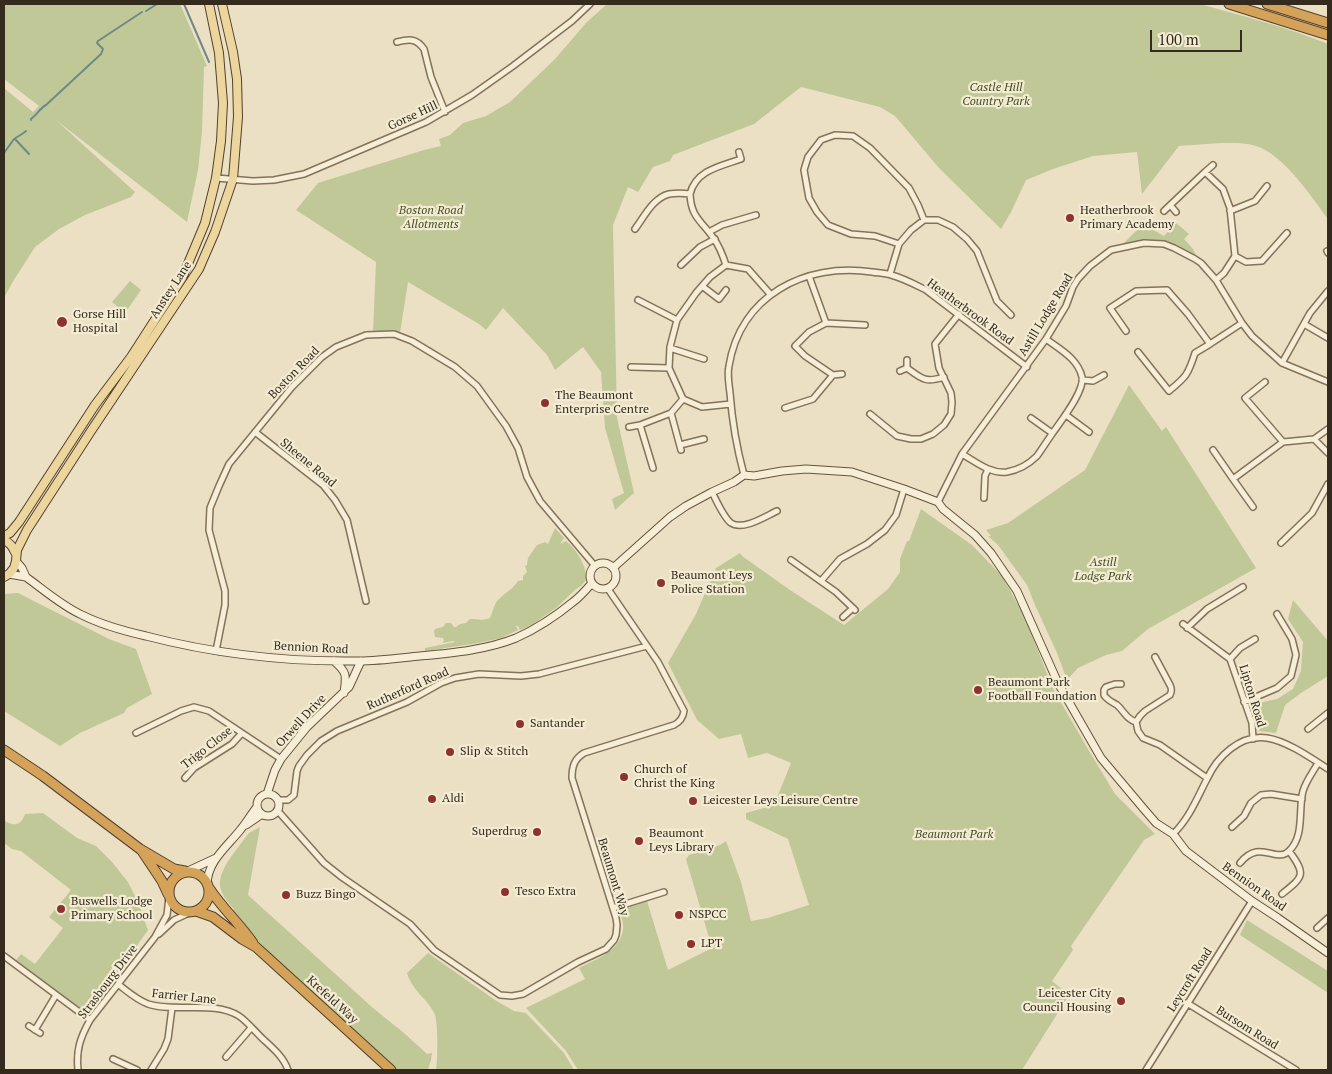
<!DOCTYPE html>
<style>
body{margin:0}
#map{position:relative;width:1332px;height:1074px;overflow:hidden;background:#ebe0c3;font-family:"PT Serif",serif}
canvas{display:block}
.frame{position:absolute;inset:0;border:5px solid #352a1e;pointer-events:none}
.scale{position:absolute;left:1150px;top:30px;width:92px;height:22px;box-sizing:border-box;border:2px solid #352a1e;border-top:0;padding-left:6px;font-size:15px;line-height:18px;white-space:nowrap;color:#352a1e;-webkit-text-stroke:4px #f3ebd2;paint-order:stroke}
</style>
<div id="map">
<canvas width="1332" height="1074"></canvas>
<div class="frame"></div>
<div class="scale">100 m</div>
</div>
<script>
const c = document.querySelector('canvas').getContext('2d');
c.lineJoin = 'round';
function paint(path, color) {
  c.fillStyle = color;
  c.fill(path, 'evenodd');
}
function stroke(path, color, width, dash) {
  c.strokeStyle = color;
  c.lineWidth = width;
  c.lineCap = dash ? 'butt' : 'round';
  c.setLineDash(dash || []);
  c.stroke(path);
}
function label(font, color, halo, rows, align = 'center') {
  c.font = font + ' "PT Serif",serif';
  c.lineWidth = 4.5;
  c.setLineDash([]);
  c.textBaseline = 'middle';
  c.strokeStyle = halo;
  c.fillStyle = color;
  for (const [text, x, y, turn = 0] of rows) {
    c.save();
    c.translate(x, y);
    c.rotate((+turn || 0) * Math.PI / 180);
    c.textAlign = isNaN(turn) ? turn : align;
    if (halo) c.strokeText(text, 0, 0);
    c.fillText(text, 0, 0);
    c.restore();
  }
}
const green = new Path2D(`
 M4,4H180L207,66L204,67L202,132L198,170L187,222L56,120L135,192L131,197L85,215L59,229L35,247L12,283L4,298V88L33,112L39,106L4,79Z
 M607,4H1200C1243,16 1287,27 1328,44V219C1311,196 1284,155 1256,146C1237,140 1200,145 1179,146L1142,194L1137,152L1093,156L1053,169L1026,180L1011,212L1001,229L939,168L895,116L880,107L801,87L754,124L673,155L670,161L653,167L638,192L628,187L613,225L617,418L634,493L615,510L612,499L624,493L605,428L601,372L583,347L555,370L547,355L503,308L486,330L479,324L408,282L400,333L373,332L376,262L296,210L318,183L424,150L441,146L439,139L450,135L463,123L486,116L510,102L555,59L586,23Z
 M1176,223L1189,234L1184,239L1193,249L1199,261L1174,248L1150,244L1118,249L1141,226L1150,228L1164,236Z
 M130,281L141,290L125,313L112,302Z
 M1129,385L1162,431L1166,427L1256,568L1148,629L1122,651L1106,655L1078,668L1067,680L1057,653L1035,605L1027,585L998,545L988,536H991L986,530L1008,523L1085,470Z
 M921,509L972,545L1002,576L1026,619L1052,687L1089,751L1115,794L1155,834L1144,840L1071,946L1073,950L1052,981L1069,995L1022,1070H578L566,1051L526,1008L585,979L579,968C596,959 619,952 623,930C624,924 621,915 620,910L647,901L668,970L712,948L686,859L689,855L720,845L726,841L741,882L751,921L768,918L809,905L788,839L746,819V813L774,805L791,763L767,753L748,758L741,734L719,739L697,720L668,663L696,614L716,568L740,553L742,556L790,590L844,625L888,589L900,572V559L907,541H909Z
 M555,528L564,538L560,544L566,541C577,550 587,566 586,580L581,586L576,589L556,608L533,624L520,630L518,626H516L518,630L501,638L479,643L425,651V648L455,642L453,641L443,643L444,640L443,638L435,637L434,631L435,629L443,627L446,623H451L454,627H456L460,624L466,623L470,619C477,619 483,621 490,618C493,612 494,603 499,599C505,593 513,589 518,581L523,580V576L527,572L525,566L527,565L528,558L537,545L545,542L548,544Z
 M18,593L109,639L136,649L152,694L127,708L124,713L80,733L60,746L4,711V594Z
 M1293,600L1328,641V676L1301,693L1285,705L1276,733L1259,731L1254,704L1277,699L1293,689L1301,671L1303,642L1288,619Z
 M43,813L77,838L96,846L112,862L128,882L138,902L148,930L113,980L89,1009L81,1010L16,960L21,954L35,964L63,928L49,917L71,890L21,851L12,849L4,843V820C13,827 21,826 25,814Z
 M260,827L248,895L373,1008L404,1033L427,1054L432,1053L431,1060L428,1070H395L278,962L231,912L234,909C229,903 223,897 221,890C215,873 236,851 245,838L249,833Z
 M1247,920L1328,971V993L1240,935Z
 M428,953L495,1000L514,1011L526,1013L564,1053L574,1070H436C438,1060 438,1025 435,1015C429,1000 412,991 407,973Z`);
const stream = new Path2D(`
 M184,4L209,62
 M146,11L157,4
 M31,120V119C37,115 40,108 46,105L101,54L103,49L97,43L98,41L142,12
 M15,139L29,154
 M4,153L14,139L22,134L26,131`);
const street = new Path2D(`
 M397,42C409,39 416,38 424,49L431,77L445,112
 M1205,172L1213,165
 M216,178L253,181L274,180L304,174L426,122L472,95L513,66L572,21L590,4
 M690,194C696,170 721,166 741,159L739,152
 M1171,206L1176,212
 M1164,211L1205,172L1223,189L1230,208L1235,256L1224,273L1216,280
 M1230,211L1255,201L1267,186
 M635,229C644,217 653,198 669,194C675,193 683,193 690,194C691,218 702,221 714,239C720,247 723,256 726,265
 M709,232L722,225L756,215
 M899,244L875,236L851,234L828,225L817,212L809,198L804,170L808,157L821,140L835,135L853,136L870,148L909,188L918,205L924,220
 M1327,251L1328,253
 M1235,256L1246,262L1262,261L1287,233
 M681,265L700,247L715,239
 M890,274L899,244L911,230L924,220H938L953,227L967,239L977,251L997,301L1011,315
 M702,286L719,299L726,290
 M638,300L677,320
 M826,323L865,325
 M1304,324L1328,338
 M1126,331L1110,308L1136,291L1167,290L1188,314L1210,344L1242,323
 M670,348L704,359
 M1138,352L1169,391C1186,377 1188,375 1195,353L1210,344
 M1282,363L1310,313L1328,291
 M631,367L669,368
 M907,368C922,379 925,383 944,377
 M900,371L907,368V360
 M833,375L842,374
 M1083,380L1093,381L1104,375
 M1265,382L1245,398L1283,442
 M731,404L702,407L683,399L669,368L670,347L677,320L696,293L710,277L726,265L748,269L771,295
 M785,408L813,399L833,375L805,356L795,346L809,332L826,323L809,276
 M671,413L681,450
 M870,414L897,436L911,439H921L933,434L944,425L951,414L952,402L951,393L939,368L935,344L959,314
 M1066,415L1089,432
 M1031,418L1052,433
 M640,425L653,468
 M629,427L640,425L671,413L683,399
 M255,432L323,485L335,500L347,520L366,601
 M1314,439L1328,453
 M680,445L704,439
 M1213,450L1233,479L1283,442L1314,439L1328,429
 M962,454C976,462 990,474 1007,472C1018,470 1029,464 1037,456C1042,449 1047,441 1052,434C1060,422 1085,391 1082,377C1078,359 1061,350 1046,339
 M744,475C737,449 732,420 730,393C729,384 727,374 729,366C740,296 805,262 872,272C878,273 885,273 891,275C903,278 914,284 926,290L1027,367
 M1233,479L1253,507
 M712,492C716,500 724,518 731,523C743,531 766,516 777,511
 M984,498L985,476L988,469
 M938,502L962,454L1046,339L1066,306L1073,287L1078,279L1090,266L1111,250L1144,243L1164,244L1174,248L1195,259L1201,263L1216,280L1242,323L1252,336L1282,363L1328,382
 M1281,543L1312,513L1328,484
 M791,560L836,592L855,610
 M821,581L840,559L867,544L885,530L896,515L904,489
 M843,617L853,608
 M1183,624L1230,659L1252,723L1253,739
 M1187,628L1207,609L1243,587
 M216,651L225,605V591L209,530L210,508L219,486L229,464L292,387L322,357L336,347L366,335L394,334L412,341L455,367L477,386L506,426L518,448L527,477L540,501L595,566
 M1155,657L1170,685C1172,689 1172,691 1170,695L1145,711L1140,716L1136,722L1138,731L1143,738L1160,745L1207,778
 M1230,659L1240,648L1255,639
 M1121,684H1115L1106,687L1104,690V695C1107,700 1112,702 1117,705C1124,711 1126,719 1136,722
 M1244,702L1277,688L1291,676L1296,655L1292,639L1277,614
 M1308,729L1328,713
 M136,733L181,711L194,707L209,711L281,759
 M185,778L194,768L232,744L242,733
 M278,800H288L294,795L297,771L299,766L307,755L321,741L337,731L407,702L441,683L455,678L479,674L521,676L539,674L647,646
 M277,810L324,863L343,878L410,924L434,950L500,995L512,996L523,994L578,962L606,949L614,940L616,935L617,925L616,918L572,778C572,767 574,759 584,753L674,725C680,722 683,718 684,711L658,662L608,589
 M1232,827L1244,816L1251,803L1261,795L1271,794L1302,799
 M1173,834C1189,819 1197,798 1207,779C1217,757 1240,734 1267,738C1287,741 1311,758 1328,769
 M1240,863C1260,838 1276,864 1289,851C1305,836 1298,809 1303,791C1306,781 1313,772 1318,763
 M1282,894C1303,877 1307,875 1289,851
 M613,908L664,892
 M1317,928L1328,918
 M159,934L174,920L191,912
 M4,956L90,1020
 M119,985C128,992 137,1000 148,1004C176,1013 214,1000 239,1016C247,1021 257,1034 264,1040C274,1049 284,1058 288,1070
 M1187,1003L1296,1070
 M29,1026L40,1033
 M35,1030L56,995
 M226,1057L251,1028
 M113,1059L137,1070
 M78,1070C76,1050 80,1038 90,1020L155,937L167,915L169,897
 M151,1070L164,1049L168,1039L172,1008
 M1146,1070L1252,901`);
const secondary = new Path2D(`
 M16,561L22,568L26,577C44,590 62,606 82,615C102,625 124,631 146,636C215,654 289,662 359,661C379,661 400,658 420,656C452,653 486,650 516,638C536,629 556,616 573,602C580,597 586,590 592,583
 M590 576a13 13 0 1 1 26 0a13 13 0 1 1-26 0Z
 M613,568L670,517L686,506L712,492L734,482L744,475L754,476L782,471L806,469L852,472L904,489L938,502L943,509L975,535L991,553L1017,591L1058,683L1101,758L1143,808L1156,823L1173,834L1186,851L1252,901L1278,918L1328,953
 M9,574L26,577
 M334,661C348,673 346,676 344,693
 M267,794L275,770L281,759L307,727L349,687L361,661
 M257 805a11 11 0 1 1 22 0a11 11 0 1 1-22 0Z
 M246,825L262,814
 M188,871L216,858
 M207,885C207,861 228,846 241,829C247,822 251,814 257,807`);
const primary = new Path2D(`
 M4,536L10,533L19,522L95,405L131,357L182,278L205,223L216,178L221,141L223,103L219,53L209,4
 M4,540C11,543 13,548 16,554
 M4,577L9,574L14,568L16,561L17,550L27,530L91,431L199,269L215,232L233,179L238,117L237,79L233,52L222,4`);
const highway = new Path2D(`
 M1229,4L1328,35
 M1267,4L1328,23
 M4,750L43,776L140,849L174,869L185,871
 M142,851L162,881L168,894
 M169 892a20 20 0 1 1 40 0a20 20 0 1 1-40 0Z
 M209,888C222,908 240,924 253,943
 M196,911L213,917L242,939L256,947L391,1070`);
const markers = [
 [1070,218,5,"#8e3230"],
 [62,322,6,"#8e3230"],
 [545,403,5,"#8e3230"],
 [661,583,5,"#8e3230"],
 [978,690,5,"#8e3230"],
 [520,724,5,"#8e3230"],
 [450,752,5,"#8e3230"],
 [624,777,5,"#8e3230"],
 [432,799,5,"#8e3230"],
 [693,801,5,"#8e3230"],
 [537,832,5,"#8e3230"],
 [639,841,5,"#8e3230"],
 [505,892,5,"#8e3230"],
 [286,895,5,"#8e3230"],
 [61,909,5,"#8e3230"],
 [679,915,5,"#8e3230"],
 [691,944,5,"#8e3230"],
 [1121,1001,5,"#8e3230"]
];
const parkNames = [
 ["Castle Hill",996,88],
 ["Country Park",996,102],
 ["Boston Road",431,211],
 ["Allotments",431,225],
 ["Astill",1103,563],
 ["Lodge Park",1103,577],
 ["Beaumont Park",954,835]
];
const streetNames = [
 ["Gorse Hill",413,116,-25],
 ["Anstey Lane",171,290,-57],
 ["Heatherbrook Road",970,312,36],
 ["Astill Lodge Road",1046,315,-59],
 ["Boston Road",294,373,-46],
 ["Sheene Road",308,463,40],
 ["Bennion Road",311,648,3],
 ["Rutherford Road",408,689,-24],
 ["Lipton Road",1252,696,73],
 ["Orwell Drive",301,721,-47],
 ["Trigo Close",207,748,-38],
 ["Beaumont Way",613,877,73],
 ["Bennion Road",1254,887,35],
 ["Leycroft Road",1190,980,-58],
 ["Strasbourg Drive",108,982,-53],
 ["Farrier Lane",184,997,6],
 ["Krefeld Way",332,1000,42],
 ["Bursom Road",1247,1028,32]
];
const poiNames = [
 ["Heatherbrook",1080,211],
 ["Primary Academy",1080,225],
 ["Gorse Hill",73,315],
 ["Hospital",73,329],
 ["The Beaumont",555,396],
 ["Enterprise Centre",555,410],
 ["Beaumont Leys",671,576],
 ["Police Station",671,590],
 ["Beaumont Park",988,683],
 ["Football Foundation",988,697],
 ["Santander",530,724],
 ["Slip & Stitch",460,752],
 ["Church of",634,770],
 ["Christ the King",634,784],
 ["Aldi",442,799],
 ["Leicester Leys Leisure Centre",703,801],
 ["Superdrug",527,832,"right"],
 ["Beaumont",649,834],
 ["Leys Library",649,848],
 ["Tesco Extra",515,892],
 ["Buzz Bingo",296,895],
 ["Buswells Lodge",71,902],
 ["Primary School",71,916],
 ["NSPCC",689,915],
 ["LPT",701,944],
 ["Leicester City",1111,994,"right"],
 ["Council Housing",1111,1008,"right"]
];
paint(green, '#c0c898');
stroke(stream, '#6d8b85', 2);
stroke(street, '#84725b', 8);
stroke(secondary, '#65533e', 9);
stroke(primary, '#52412f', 10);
stroke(highway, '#52412f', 11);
stroke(street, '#f6eed6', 5);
stroke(secondary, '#f6eed6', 7);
stroke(primary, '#ecd69d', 8);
stroke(highway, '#d4a359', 9);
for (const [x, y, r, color] of markers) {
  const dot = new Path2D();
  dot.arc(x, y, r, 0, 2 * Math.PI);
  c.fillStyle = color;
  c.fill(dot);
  stroke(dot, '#f3ebd2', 2);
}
label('italic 12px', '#445026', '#f3ebd2', parkNames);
label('12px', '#352a1e', '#f3ebd2', streetNames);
label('12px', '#352a1e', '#f3ebd2', poiNames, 'left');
</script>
